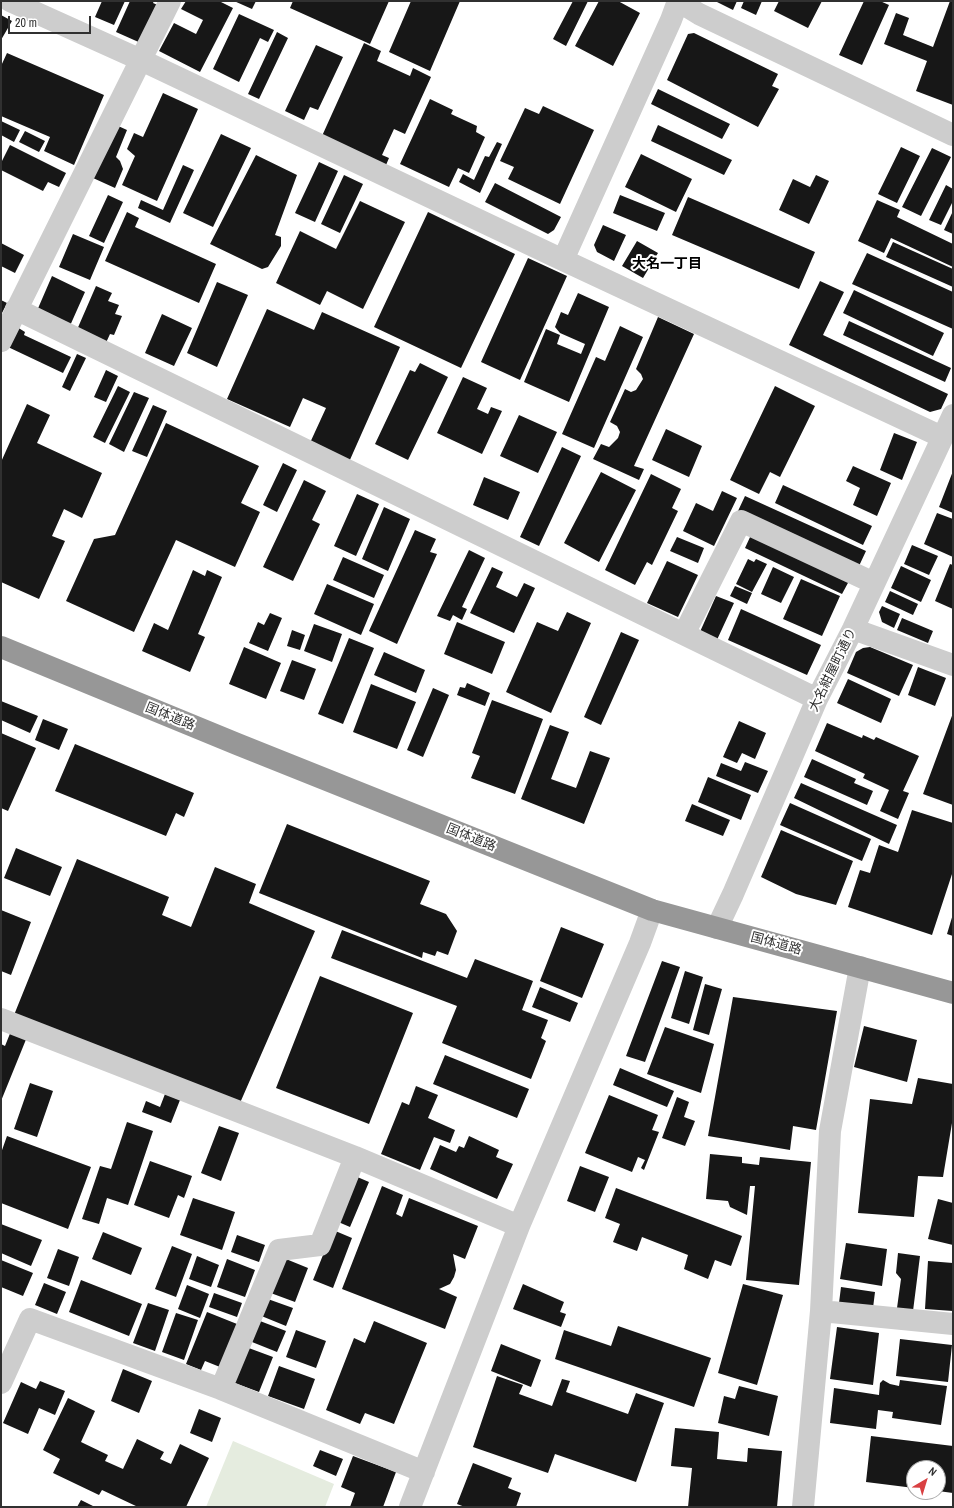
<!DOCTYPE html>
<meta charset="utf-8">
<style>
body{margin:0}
#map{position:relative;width:954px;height:1508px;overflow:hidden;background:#fff;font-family:"Archivo Narrow",sans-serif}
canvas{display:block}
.frame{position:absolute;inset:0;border:2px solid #303030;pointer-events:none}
.north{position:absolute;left:906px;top:1460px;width:40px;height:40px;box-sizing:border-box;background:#fff;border:1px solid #acacac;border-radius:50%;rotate:38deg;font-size:11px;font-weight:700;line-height:16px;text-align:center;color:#303030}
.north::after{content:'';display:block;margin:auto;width:14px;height:18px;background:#d94042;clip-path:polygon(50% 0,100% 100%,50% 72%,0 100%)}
.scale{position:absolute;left:8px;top:16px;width:83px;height:18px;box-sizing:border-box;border:2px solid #303030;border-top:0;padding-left:5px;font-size:12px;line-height:14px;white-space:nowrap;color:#303030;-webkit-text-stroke:3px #fff;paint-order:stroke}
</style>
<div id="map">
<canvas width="954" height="1508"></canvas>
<div class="frame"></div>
<div class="north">N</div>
<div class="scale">20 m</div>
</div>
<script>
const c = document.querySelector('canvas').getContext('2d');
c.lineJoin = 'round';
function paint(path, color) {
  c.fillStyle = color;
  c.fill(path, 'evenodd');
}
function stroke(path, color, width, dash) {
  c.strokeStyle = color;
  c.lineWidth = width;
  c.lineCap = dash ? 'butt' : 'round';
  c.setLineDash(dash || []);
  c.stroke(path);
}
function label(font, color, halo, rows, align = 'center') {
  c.font = font + ' "Archivo Narrow","Noto Sans JP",sans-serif';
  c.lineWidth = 4;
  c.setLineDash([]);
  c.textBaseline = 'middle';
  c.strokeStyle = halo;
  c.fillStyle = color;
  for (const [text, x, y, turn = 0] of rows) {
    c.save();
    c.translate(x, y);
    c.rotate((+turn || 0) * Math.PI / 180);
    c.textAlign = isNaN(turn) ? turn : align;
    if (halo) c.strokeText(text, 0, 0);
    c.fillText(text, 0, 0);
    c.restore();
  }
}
const green = new Path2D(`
 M233,1441L334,1484L325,1507H206Z`);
const building = new Path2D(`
 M102,1H125L114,25L95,17Z
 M130,1H154L153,3L160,6L143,44L116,32Z
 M186,1H219L233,8L200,72L159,51L174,23L196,34L203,20L181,9Z
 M234,1H256L252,9Z
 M293,1H389L370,44L290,8Z
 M411,1H460L430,71L389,52Z
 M573,1H588L566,46L553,39Z
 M599,1H618L640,13L613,66L575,46Z
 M715,1H737L733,10Z
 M744,1H762L756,15L741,8Z
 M779,1H822L808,28L774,11Z
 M864,1H880L889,5L862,65L839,55Z
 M950,1H953V105L916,91L927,61L884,44L896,13L909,18L903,35L933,47Z
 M239,14L274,30L268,42L260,38L239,82L213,69Z
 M1,15L12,21L1,40Z
 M277,32L288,38L259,99L248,94Z
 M694,33L778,74L772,86L779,89L758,127L667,80L688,34Z
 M364,43L381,51L377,61L410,76L413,68L431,77L405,134L394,129L382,155L389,158L386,165L322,136Z
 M316,45L343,57L318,110L310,107L304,120L285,111Z
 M7,53L104,95L74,165L44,151L50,137L1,116V66Z
 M658,89L730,124L722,139L651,104Z
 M163,93L198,109L157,201L122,185L135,156L127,149L134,133L143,137Z
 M430,99L453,110L451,114L477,126L476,132L485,137L469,173L458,168L449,187L400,164Z
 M543,106L594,130L560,204L508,179L514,167L500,161L525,108L539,114Z
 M1,121L20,130L14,142L1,135Z
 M116,125L127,130L116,157L120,161L123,169L115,188L93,178Z
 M658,125L732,160L724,175L651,141Z
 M25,131L45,141L39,152L19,142Z
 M221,134L251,148L213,227L183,213Z
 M497,142L502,144L480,193L459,182L463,174L474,180L485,156L489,157Z
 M10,145L66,173L59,187L48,182L43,191L1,170V163Z
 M901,147L920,156L897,203L878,194Z
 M932,148L951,157L921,216L902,207Z
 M641,154L692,179L676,212L625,187Z
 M256,155L297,175L275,235L281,237V246L268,267L262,269L210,244Z
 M319,162L338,171L315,222L295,213Z
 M183,165L194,170L170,223L138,208L141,200L163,210Z
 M344,175L363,184L340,233L321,224Z
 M816,175L829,181L809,224L779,210L793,179L810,187Z
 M495,183L561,217L554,230L548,234L485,202Z
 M946,185L953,189V201L941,225L929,220Z
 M108,195L123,202L104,243L89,236Z
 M620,195L665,213L657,231L613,213Z
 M688,197L815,252L799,289L672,235Z
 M877,200L900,210L897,217L953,244V267L891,238L884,253L858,241Z
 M360,201L405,222L363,309L327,291L320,305L276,283L300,231L336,249Z
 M953,211V234L944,230Z
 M127,212L139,218L135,227L216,264L199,303L105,261Z
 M428,212L515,254L461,368L374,327Z
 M603,225L626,235L614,261L597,252L594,245Z
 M73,234L104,247L90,280L59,267Z
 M637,241L658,253L643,278L622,266Z
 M893,242L953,269V287L886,257Z
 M1,243L24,255L15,273L1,266Z
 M867,253L953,292V329L852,284Z
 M528,258L567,276L520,380L481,362Z
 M52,276L85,292L69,328L36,313Z
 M820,281L844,292L823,335L948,394L941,409L930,412L789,345Z
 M217,282L248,295L217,367L187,353Z
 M96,286L112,293L108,301L119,305L115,314L122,316L114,335L110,334L105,345L76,332Z
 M854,290L944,333L933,356L843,313Z
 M578,293L609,307L569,402L524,382L546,329L560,335L557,344L581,354L585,344L560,333L555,327L561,312L568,315Z
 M1,300L7,303L1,315Z
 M267,309L314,330L322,312L400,347L349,462L309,445L326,408L303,398L290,427L227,399Z
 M162,314L192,328L174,366L145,353Z
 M658,317L694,334L634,466L644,469L639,480L593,459L601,444L609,447L618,438L620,432L617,426L610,422L625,389L631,392L636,390L643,379L641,374L636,369Z
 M849,321L951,368L945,382L843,335Z
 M620,326L643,337L594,448L562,434L596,357L605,361Z
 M17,327L25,332L24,335L71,357L63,373L8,347Z
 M77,354L86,358L70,391L62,387Z
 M420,363L448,377L408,460L375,444L410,370L415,372Z
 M106,370L118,376L106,402L94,397Z
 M463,377L487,388L477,409L488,414L491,407L502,411L482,454L437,433Z
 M118,386L130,392L105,443L93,437Z
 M775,386L815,406L780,477L770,472L759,494L730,480Z
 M134,392L149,398L124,452L109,444Z
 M27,404L50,415L37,443L102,473L82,518L64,509L52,536L65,541L39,599L1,582V462Z
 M153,405L167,411L147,457L132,451Z
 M519,415L557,432L538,473L500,456Z
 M166,423L259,466L241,503L260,512L235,567L176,540L134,632L66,601L94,539L115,535Z
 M666,429L702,446L689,477L652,460Z
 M894,433L917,442L902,480L880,470Z
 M562,447L581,456L539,546L520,537Z
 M283,463L297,470L277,512L263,505Z
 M853,466L891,483L877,516L853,505L860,488L846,481Z
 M953,471V513L939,507Z
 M601,472L636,490L599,562L564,543Z
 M651,474L681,489L672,508L678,511L652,565L647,562L635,585L605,570Z
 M484,477L520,492L508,520L473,505Z
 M304,480L326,491L312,520L320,524L293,581L263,567Z
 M783,485L872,526L863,545L775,503Z
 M722,491L737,498L714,546L683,531L696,503L713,511Z
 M357,494L379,504L356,556L334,546Z
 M745,496L866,551L859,566L738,511Z
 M384,507L410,519L388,571L362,559Z
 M937,513L953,519V557L924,544Z
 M415,530L436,539L430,552L437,554L397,644L369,631Z
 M751,535L849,581L842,594L745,548Z
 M677,537L704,548L698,563L670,551Z
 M912,545L938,556L929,575L904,564Z
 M469,550L485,558L462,607L467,609L462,620L453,615L450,621L437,616Z
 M343,557L384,575L374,598L333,580Z
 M748,559L754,562L756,559L767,564L752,592L736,584Z
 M667,561L698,575L678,617L647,603Z
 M950,564L953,565V609L935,601Z
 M901,566L931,580L921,602L891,588Z
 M492,567L503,572L496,587L517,597L524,583L535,588L514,633L470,613Z
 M773,567L794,577L781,603L761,594Z
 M193,570L205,576L207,570L222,577L198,634L205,637L190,672L142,651L154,623L168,630Z
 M801,579L840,596L822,636L783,619Z
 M327,584L374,604L361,635L314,614Z
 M735,586L752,593L747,604L730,596Z
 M890,591L918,604L913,615L885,602Z
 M716,596L734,603L716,642L699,634Z
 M882,606L900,614L894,628L882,622L879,612Z
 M741,609L821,645L807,675L728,640Z
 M567,612L591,623L551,713L506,692L537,622L558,631Z
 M270,613L282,618L268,651L249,643L258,622L264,625Z
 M902,618L933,631L928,643L897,630Z
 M457,622L505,642L492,674L444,654Z
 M314,624L342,634L332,662L304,651Z
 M292,630L305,635L300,650L287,646Z
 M621,632L639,640L601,725L584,717Z
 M349,638L374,648L343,724L318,714Z
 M244,647L281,663L266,699L229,684Z
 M870,647L913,665L899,696L847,673L856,652L863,648Z
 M384,652L425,670L416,693L374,675Z
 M292,660L316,669L304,700L280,691Z
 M918,667L946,678L935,706L908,695Z
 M848,679L891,699L881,723L837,703Z
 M467,683L490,693L485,706L457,695L460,687L465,688Z
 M371,684L416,702L397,749L353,732Z
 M433,688L449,695L423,757L407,750Z
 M492,700L543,719L515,794L471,778L480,756L472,753Z
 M1,701L38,716L30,733L1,720Z
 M953,713V805L923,794Z
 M43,719L68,729L59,750L35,740Z
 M739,721L766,733L755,759L742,753L737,763L723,757Z
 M827,723L862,738L863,735L874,740L876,737L919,756L903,791L909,793L898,819L880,811L889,790L863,778L865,774L815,751Z
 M550,725L569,732L551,779L576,788L590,751L610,758L584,824L521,799Z
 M1,733L36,748L8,811L1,808Z
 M75,744L194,793L184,817L176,813L166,836L55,791Z
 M812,759L856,779L854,783L873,791L867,805L804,777Z
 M745,762L768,771L758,793L716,776L721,763L741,771Z
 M708,777L751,795L741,820L698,802Z
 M801,783L897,825L889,844L794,798Z
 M790,803L871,839L862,861L780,825Z
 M692,804L730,820L723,836L685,821Z
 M912,810L953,823V871L932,935L848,907L860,870L870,873L879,845L898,852Z
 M287,824L430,881L420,904L446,914L457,931L448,955L437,951L435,956L423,952L422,958L259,893Z
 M781,830L853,861L836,905L796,894L761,877Z
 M16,848L62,867L50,896L4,878Z
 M77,859L169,897L162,915L191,927L215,867L256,884L249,903L315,931L240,1103L12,1020Z
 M1,910L31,922L11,975L1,971Z
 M953,914V936L947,934Z
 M561,927L604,944L582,998L540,981Z
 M342,930L467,978L475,959L533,981L522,1010L548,1020L541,1038L546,1041L531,1079L442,1043L457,1006L331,958Z
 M662,961L680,967L645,1062L626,1056Z
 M685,971L703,977L689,1024L671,1018Z
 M320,976L413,1013L369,1124L276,1088Z
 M705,984L722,989L709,1035L693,1030Z
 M540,987L578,1003L570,1022L532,1007Z
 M733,997L837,1011L816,1130L793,1126L790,1150L708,1136Z
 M864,1026L917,1040L907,1082L854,1067Z
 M665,1027L714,1044L701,1093L647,1074Z
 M11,1031L27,1037L1,1101V1044L5,1046Z
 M445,1055L529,1089L517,1118L433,1084Z
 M620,1068L674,1091L667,1107L613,1085Z
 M918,1078L953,1084V1117L943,1177L918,1176L914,1217L858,1213L870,1099L912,1104Z
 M30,1083L53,1091L37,1137L14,1129Z
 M416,1086L438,1095L428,1118L455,1130L450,1143L434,1137L420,1170L381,1154L402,1102L409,1105Z
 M165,1094L180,1100L171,1123L142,1112L146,1101L160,1107Z
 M609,1095L658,1115L652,1130L659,1132L644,1170L641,1168L645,1160L638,1157L632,1172L585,1153Z
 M677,1097L689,1102L684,1117L695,1121L685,1146L662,1138Z
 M127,1122L153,1131L128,1205L107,1198L99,1224L82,1219L100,1166L111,1169Z
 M219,1126L239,1133L221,1181L201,1173Z
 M7,1136L91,1167L68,1229L1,1203V1153Z
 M469,1136L499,1150L496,1157L513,1164L497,1199L430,1169L440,1145L456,1152L459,1146L464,1148Z
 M710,1154L742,1157V1163L759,1165L760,1157L811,1162L799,1285L746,1280L755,1186H750L747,1215L730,1207L728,1201L706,1199Z
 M150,1161L192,1176L184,1198L178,1195L169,1218L134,1205Z
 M580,1166L609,1177L595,1212L567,1201Z
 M355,1176L369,1182L350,1227L336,1221Z
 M382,1186L403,1195L396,1214L402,1217L409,1198L478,1226L465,1259L453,1254L456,1270L454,1277L450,1284L439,1289L457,1297L445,1329L342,1289Z
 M616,1188L742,1236L731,1266L715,1260L708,1279L684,1269L688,1255L642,1237L637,1251L613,1242L620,1224L605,1218Z
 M193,1198L235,1212L222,1250L180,1235Z
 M938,1199L953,1203V1245L928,1239Z
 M1,1224L42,1240L31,1266L1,1253Z
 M333,1230L352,1238L333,1288L313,1280Z
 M103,1232L142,1248L131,1275L92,1259Z
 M237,1235L265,1245L259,1262L231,1252Z
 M846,1243L887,1249L882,1286L840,1279Z
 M172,1246L192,1254L176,1297L155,1289Z
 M58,1249L79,1257L69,1286L47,1278Z
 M898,1253L920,1256L913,1311L897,1308L901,1279L896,1273Z
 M197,1256L219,1265L211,1287L189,1279Z
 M281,1257L308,1268L295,1302L268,1292Z
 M227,1259L255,1270L245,1297L217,1287Z
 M1,1260L33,1273L23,1296L1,1287Z
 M928,1261L953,1263V1311L925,1309Z
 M81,1280L142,1304L129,1336L69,1312Z
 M44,1283L66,1292L57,1314L35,1305Z
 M523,1284L564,1302L560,1312L566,1314L561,1327L513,1309Z
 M743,1284L783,1295L757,1385L718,1373Z
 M187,1285L209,1294L200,1318L178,1309Z
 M841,1287L875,1292L873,1308L839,1303Z
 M214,1293L242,1303L237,1317L209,1307Z
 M265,1298L293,1308L286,1326L259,1315Z
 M148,1303L169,1310L155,1351L133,1343Z
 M207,1312L237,1324L220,1367L205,1361L201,1370L186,1364Z
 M176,1313L198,1320L184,1360L162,1352Z
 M260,1321L286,1331L277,1352L252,1342Z
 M374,1321L427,1343L394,1424L365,1413L360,1424L326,1410L354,1338L365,1343Z
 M618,1326L711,1358L694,1407L555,1359L564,1330L611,1346Z
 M837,1327L879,1333L873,1385L830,1379Z
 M296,1330L326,1341L316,1368L286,1357Z
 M900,1339L952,1345L948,1382L896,1376Z
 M501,1344L541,1360L531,1387L491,1371Z
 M246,1347L273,1357L259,1392L232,1382Z
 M279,1366L315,1379L304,1409L268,1396Z
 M123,1369L152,1381L139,1413L111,1401Z
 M497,1376L523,1385L519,1394L552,1406L562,1379L570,1381L566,1392L628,1414L636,1393L664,1403L636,1482L555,1454L548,1473L473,1447Z
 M883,1380L890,1384L899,1386L900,1380L947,1386L941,1425L892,1418L893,1412L878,1410L876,1429L830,1423L834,1388L879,1395L880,1383Z
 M40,1381L65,1391L55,1415L39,1408L28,1434L3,1423L21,1382L36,1389Z
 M739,1386L778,1396L769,1436L718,1423L724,1396L735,1399Z
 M68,1398L95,1411L81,1442L108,1455L105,1461L123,1469L137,1439L164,1452L160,1459L171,1464L180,1444L209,1458L186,1507H138L102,1490L99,1495L53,1473L60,1459L43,1450Z
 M199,1409L221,1418L212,1442L190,1433Z
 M675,1428L719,1432L717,1459L747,1462L748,1448L782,1451L777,1507H688L692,1468L671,1466Z
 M871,1436L953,1446V1493L938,1491V1468H914V1488L866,1482Z
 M320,1450L343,1459L336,1476L313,1466Z
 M353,1456L396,1472L383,1507H350L355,1493L341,1487Z
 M473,1463L512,1478L508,1488L521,1493L516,1507H465L457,1504Z
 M81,1500L95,1507H77Z`);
const minor = new Path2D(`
 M10,1L141,60L563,260L942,437
 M678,1L699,14L953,135
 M563,260L671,20L678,1
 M16,309L817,699
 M1,341L170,1
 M853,629L953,665
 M684,634L741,521L874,583
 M717,928L733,894L817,699L853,629L953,415
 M1,1019L355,1157L519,1226
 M355,1157L320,1245L279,1250L221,1389L424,1472
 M821,1311L953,1324
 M1,1383L30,1319L221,1389
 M410,1507L519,1226L640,943L652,910
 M803,1507L821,1311L830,1131L860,967`);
const highway = new Path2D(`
 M1,647L237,744L652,910L953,993`);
const streetNames = [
 ["大名紺屋町通り",833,670,-64],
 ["国体道路",170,717,22],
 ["国体道路",471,838,22],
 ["国体道路",776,944,15]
];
const neighbourhoodNames = [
 ["大名一丁目",667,264]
];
paint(green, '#e5ecdf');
paint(building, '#171717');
stroke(minor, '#cdcdcd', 22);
stroke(highway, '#979797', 22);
label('13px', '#303030', '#fff', streetNames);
label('bold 14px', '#000', '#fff', neighbourhoodNames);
</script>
